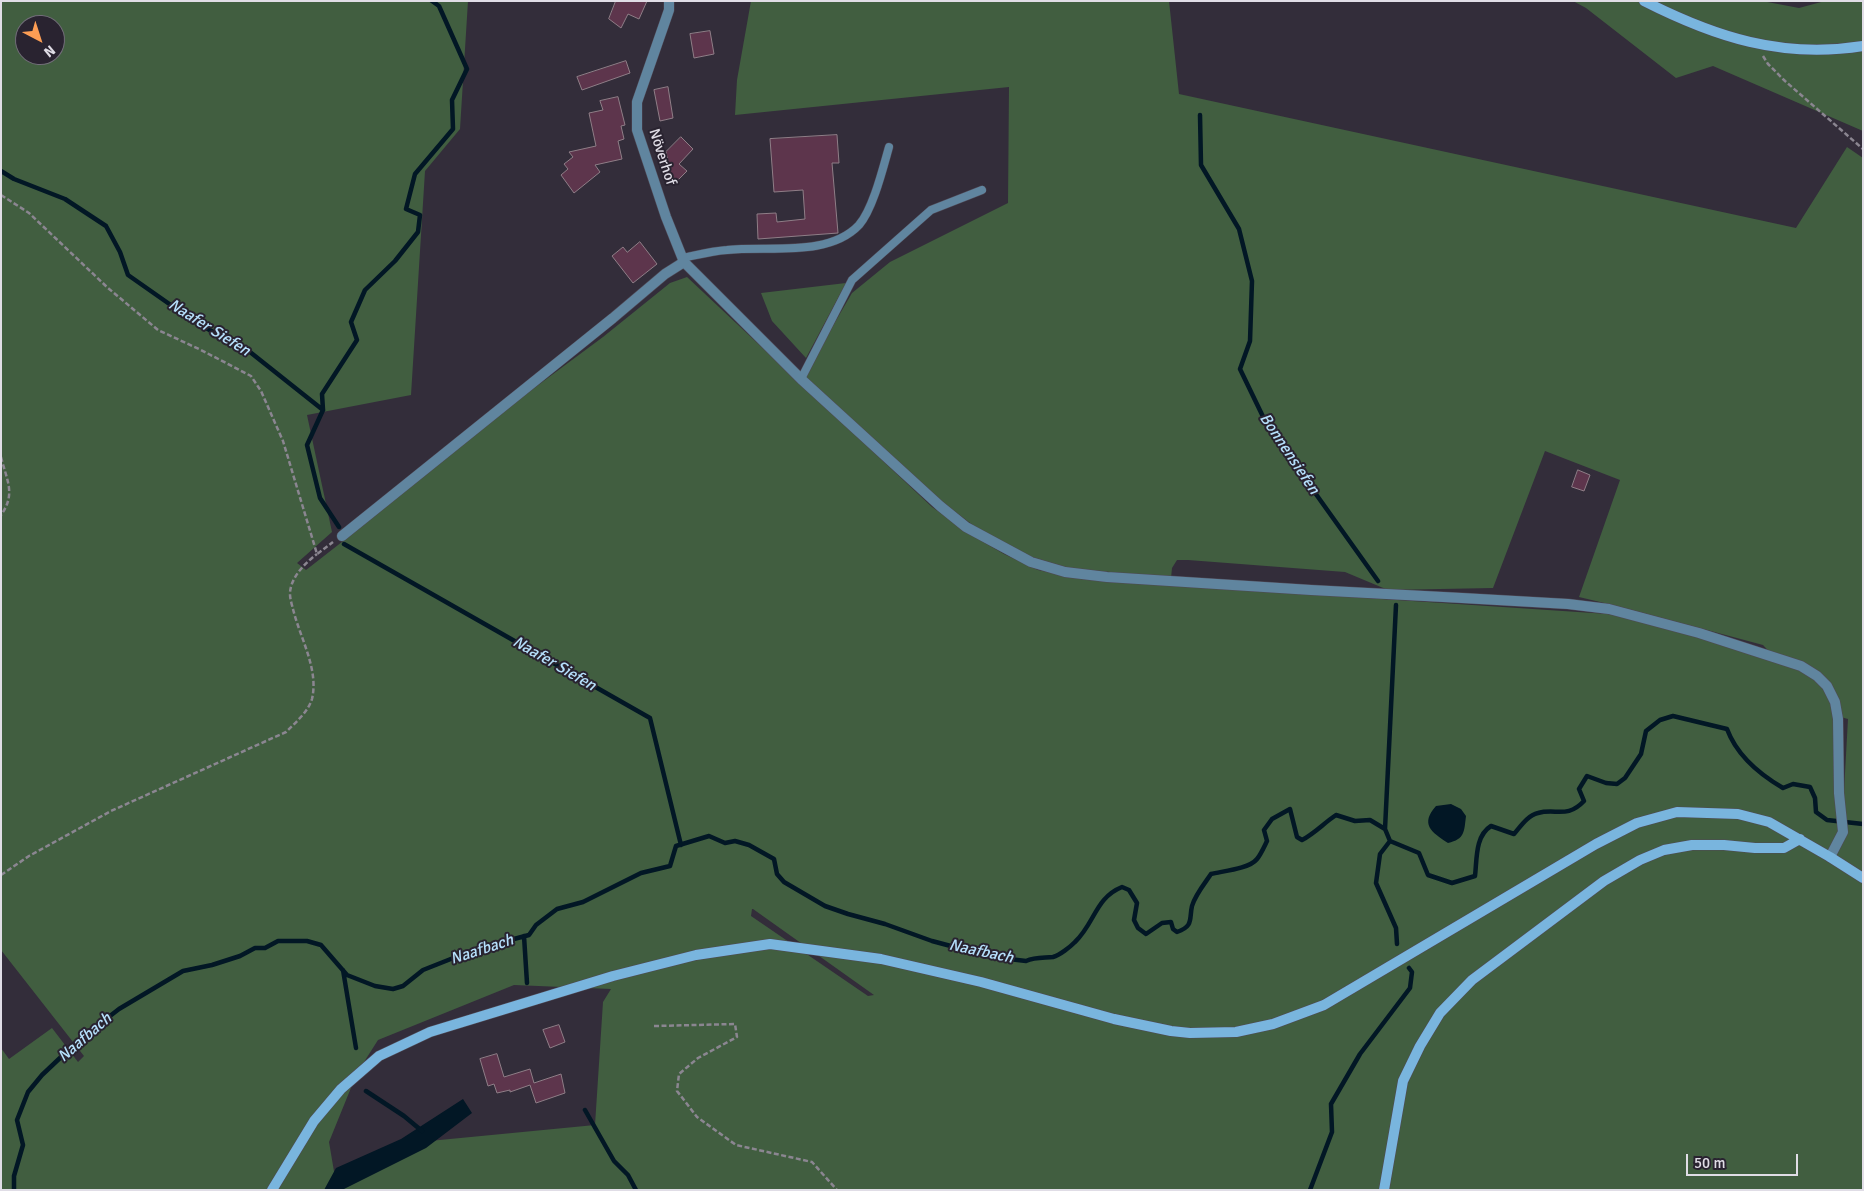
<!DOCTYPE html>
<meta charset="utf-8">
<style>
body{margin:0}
#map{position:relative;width:1864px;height:1191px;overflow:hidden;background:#332d3a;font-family:Signika,sans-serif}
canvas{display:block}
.frame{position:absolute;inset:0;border:2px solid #e0dde6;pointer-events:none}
.north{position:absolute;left:15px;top:15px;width:50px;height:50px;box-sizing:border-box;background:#292330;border:1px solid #726d79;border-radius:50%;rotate:140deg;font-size:14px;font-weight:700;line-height:20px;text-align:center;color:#e0dde6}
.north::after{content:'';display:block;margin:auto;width:18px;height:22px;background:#fc9d54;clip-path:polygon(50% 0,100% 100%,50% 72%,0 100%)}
.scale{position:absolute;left:1686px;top:1154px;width:112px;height:22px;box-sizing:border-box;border:2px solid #e0dde6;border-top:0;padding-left:6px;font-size:15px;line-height:18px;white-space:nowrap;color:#e0dde6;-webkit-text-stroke:4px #292330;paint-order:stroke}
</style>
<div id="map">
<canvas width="1864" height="1191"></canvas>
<div class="frame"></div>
<div class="north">N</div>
<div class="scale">50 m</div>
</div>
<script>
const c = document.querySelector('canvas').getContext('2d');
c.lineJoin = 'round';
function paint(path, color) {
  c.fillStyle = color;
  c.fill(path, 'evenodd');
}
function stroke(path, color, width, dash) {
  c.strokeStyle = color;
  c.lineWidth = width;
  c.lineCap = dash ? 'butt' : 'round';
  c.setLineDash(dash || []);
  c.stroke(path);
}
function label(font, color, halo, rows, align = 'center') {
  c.font = font + ' Signika,sans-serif';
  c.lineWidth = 4;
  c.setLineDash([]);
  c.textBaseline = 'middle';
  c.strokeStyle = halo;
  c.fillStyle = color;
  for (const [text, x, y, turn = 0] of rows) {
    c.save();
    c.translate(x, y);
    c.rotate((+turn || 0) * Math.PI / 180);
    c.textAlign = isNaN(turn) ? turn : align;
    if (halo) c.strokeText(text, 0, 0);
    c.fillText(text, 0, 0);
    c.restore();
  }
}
const green = new Path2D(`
 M1,1H468L460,129L425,171L411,395L307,415L332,532L297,563L306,570L356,531L514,403L603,337L670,283L687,277L932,507L978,539L1004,554L1038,570L1081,579L1608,614L1635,620L1776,659L1763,645L1621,607L1579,597L1620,480L1545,451L1493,588L1388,590L1345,572L1188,560H1177L1172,568L1171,578L1069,568L1032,557L974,526L941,501L803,377L852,293L890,262L1008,203L1009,87L735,115L737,80L751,1H1169L1179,94L1796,228L1847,147L1863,158V1190H1V1048L9,1059L52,1028L78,1062L84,1056L1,950ZM25,25H55V55H25ZM1833,715L1848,719L1844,791L1836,787ZM752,909H753L874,995L868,996L751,916ZM514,985L611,989L603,1002L595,1125L419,1142L337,1189L329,1142L357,1073L378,1040Z
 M1573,1H1762L1799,8L1825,1H1863V131L1713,66L1676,78L1586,8Z
 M846,283L806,358L772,321L761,293Z`);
const water = new Path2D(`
 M1451,804L1461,809L1466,816C1464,832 1465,839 1448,843C1431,832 1420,824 1436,806Z
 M463,1099L472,1113L426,1148L342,1190H324L336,1168L401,1139Z`);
const stream = new Path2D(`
 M1200,115L1201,165L1239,229L1252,281L1250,341L1240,369L1268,427L1378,581
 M1,171L14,179L65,199L106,226L120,252L128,275L195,322L250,352L323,410
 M323,410L322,394L357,340L351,322L365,290L395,261L418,232L420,215L406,209L415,174L453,129L452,100L467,69L439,6L432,1
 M323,410L307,445L320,498L339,527
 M344,544L650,718L681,845
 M1385,829L1396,605
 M1390,841L1380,854L1376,883L1396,928L1397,944
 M524,936L527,983
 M343,970L356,1048
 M366,1091L404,1116L422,1131
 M585,1110L614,1161L628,1175L636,1190
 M14,1190V1176L23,1145L17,1120L28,1092L42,1075L79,1040L119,1009L183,971L212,965L240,956L255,948H265L278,941H307L321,945L347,975L375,986L393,989L403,986L423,970L476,949L529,935L536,925L557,909L583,902L641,873L670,866L676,846L709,836L725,843L735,841L749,845L774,859L777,874L784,882L825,906L848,914L885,924L932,941L992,957L1026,961C1035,957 1044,958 1053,957C1060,955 1070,947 1075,942C1095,923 1095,898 1122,887L1129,890L1137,903L1134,920L1138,928L1146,934L1162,923L1171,922L1173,929L1177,932C1194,926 1189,919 1192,906C1195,895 1205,883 1211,874C1223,871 1249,869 1257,859C1261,854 1264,847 1267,841L1264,830L1272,819L1290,809L1297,837L1302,840C1315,833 1324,823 1336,815L1355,821L1370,820L1385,829L1390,841L1419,853L1428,875L1452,883L1475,876C1477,859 1475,836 1491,826L1514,834C1520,827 1528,815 1538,813C1556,808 1567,819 1584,801L1579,789L1587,776L1606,783L1617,784L1625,778L1641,754L1646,731L1660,720L1673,716L1727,729C1737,756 1759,774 1783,788L1793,784L1810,787L1815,798L1816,812L1827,820L1863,824
 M1310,1190L1332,1132L1331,1104L1360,1054L1410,988L1412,972L1409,968`);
const building = new Path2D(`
 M616,1H647L639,19L628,14L621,28L609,19Z
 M710,31L714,54L694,58L690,34Z
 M626,61L630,73L582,90L577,77Z
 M668,87L673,118L660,121L654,90Z
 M618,97L625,125L621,126L624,139L618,141L622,159L595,165L600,172L574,193L561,175L568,169L564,164L573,157L569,152L596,146L589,113L603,110L600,101Z
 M837,135L839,163H832L838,233L758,239L757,214L776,213L777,222L805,219L803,190L774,192L770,139Z
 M681,137L693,149L679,164L687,171L677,181L659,164L668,161L666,152Z
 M640,242L657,264L633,283L612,256L623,247L627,252Z
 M1578,470L1590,475L1584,491L1572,487Z
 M559,1025L565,1042L550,1048L543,1030Z
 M497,1054L504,1077L530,1069L534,1083L561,1074L565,1093L536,1103L530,1085L510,1092V1090L497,1093L494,1084L488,1086L480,1059Z`);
const path = new Path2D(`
 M1763,56L1768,64L1785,81L1863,149
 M1,195L29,213L108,288L158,330L201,350L251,376L261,391L283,441L317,554L333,542
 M1,457C7,481 16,494 1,515
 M1,875L29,856L111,811L286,732C296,722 308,712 312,699C319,669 300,638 293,609C292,605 290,599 290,594C290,578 305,563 317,554
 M654,1026L735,1024L737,1037L698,1058L679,1074L677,1091L697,1117L736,1145L812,1162L837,1190`);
const lane = new Path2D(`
 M682,258C697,255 712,251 727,250C767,245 828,258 859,225C873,209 883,168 889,147
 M801,379L852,280L931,210L982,190`);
const street = new Path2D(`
 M669,1V10L637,102V130L666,217L684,262L801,379L940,506L966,527L1031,562L1065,572L1107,577L1311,590L1462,598L1568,604L1609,609L1699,633L1801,666L1817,676L1827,686L1835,702L1838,719L1839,793L1843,832L1830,857
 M342,536L613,318L665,274L684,262`);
const secondary = new Path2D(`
 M1644,1C1715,37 1782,59 1863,46
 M272,1190L314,1121L341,1089L379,1056L430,1032L613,976L696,955L770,944L881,959L981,982L1114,1019L1171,1031L1190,1033L1236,1032L1273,1024L1324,1005L1596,844L1637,823L1677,812L1738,814L1769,822L1830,857L1863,878
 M1384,1190L1403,1081L1420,1046L1440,1013L1472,980L1604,881L1640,860L1664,850L1692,845H1724L1755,848H1784L1800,839`);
const streetNames = [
 ["Növerhof",662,157,72]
];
const waterNames = [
 ["Naafer Siefen",209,328,32],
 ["Bonnensiefen",1289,454,56],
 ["Naafer Siefen",554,664,30],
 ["Naafbach",482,950,-18],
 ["Naafbach",981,952,12],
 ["Naafbach",85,1038,-41]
];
paint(green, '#415e40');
paint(water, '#021725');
stroke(stream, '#021725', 4.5);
paint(building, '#5d354c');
stroke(building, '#8f7e87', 1);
stroke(lane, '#4f4956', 9);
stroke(street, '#4f4956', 11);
stroke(secondary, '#4f4956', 11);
stroke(path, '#8b8691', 2.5, [5, 2.5]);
stroke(lane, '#60859f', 8);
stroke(street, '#60859f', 10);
stroke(secondary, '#79b5de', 10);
label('15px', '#e0dde6', '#292330', streetNames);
label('italic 16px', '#b6e0fc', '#292330', waterNames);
</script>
